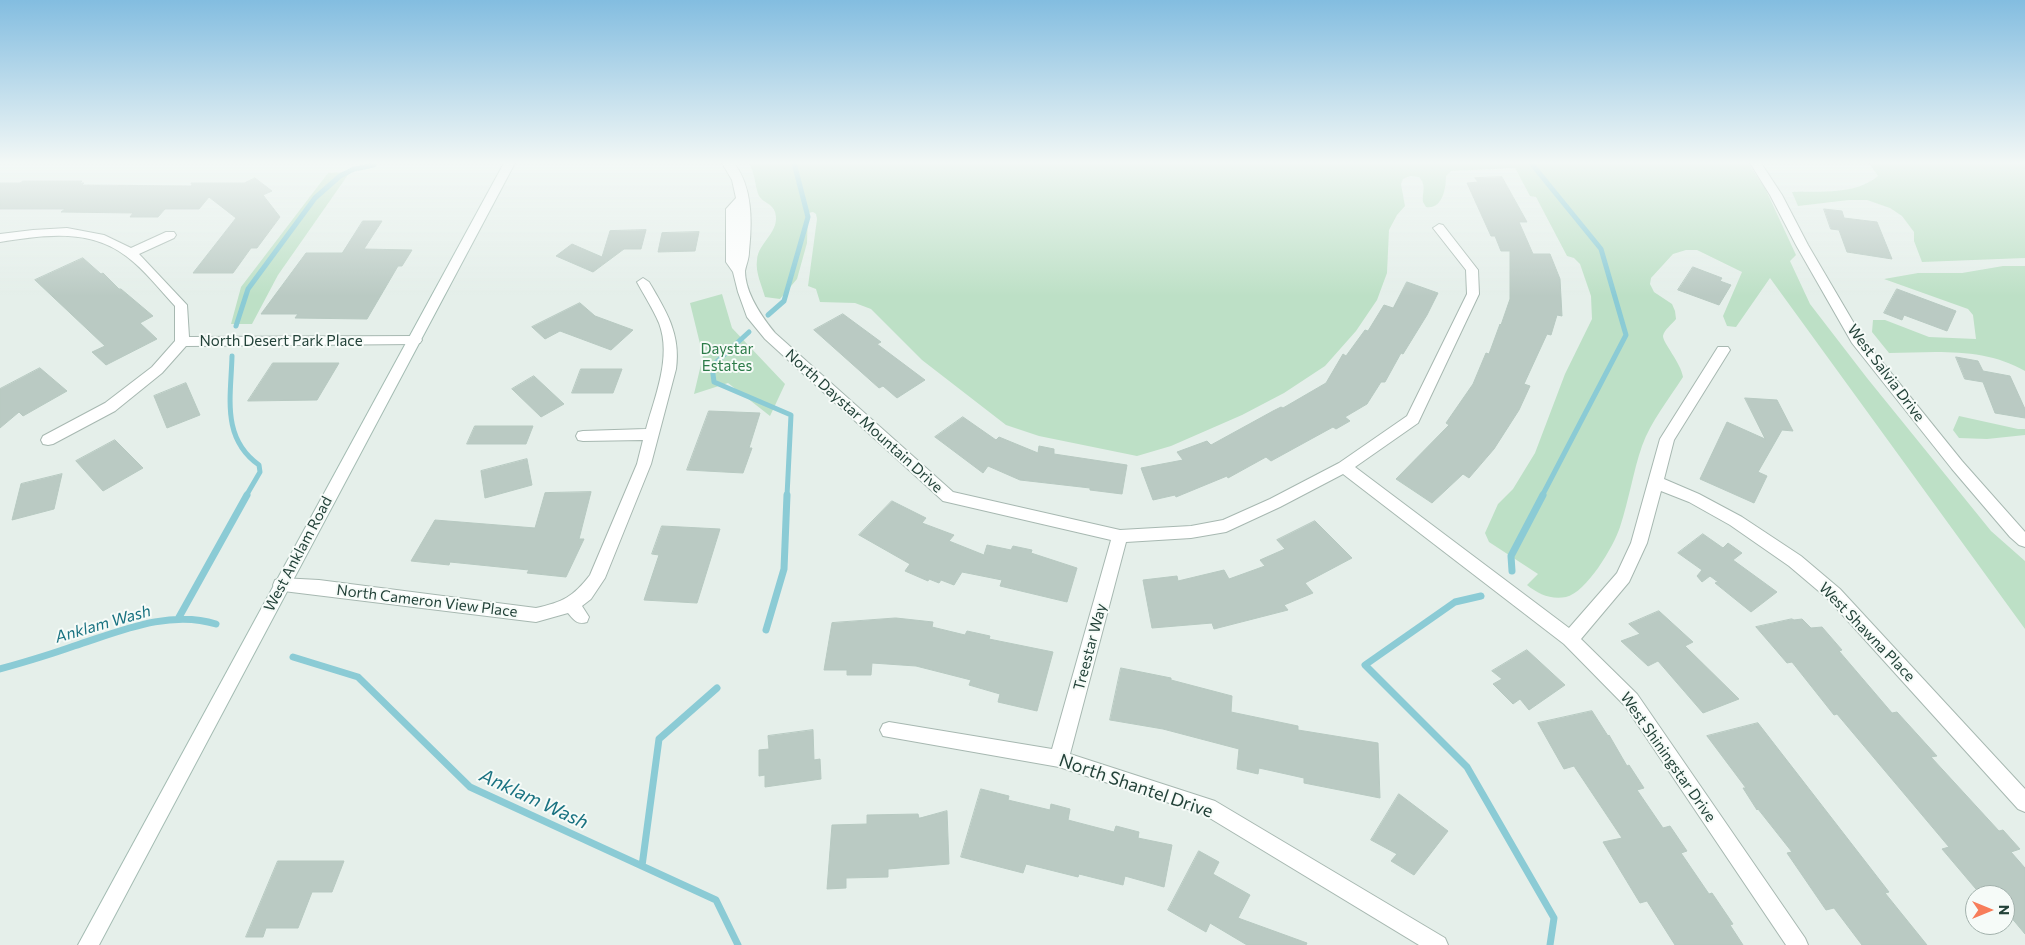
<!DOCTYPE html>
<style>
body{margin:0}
#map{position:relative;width:2025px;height:945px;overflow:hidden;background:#e5efea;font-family:Commissioner,sans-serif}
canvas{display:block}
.north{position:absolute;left:1965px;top:885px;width:50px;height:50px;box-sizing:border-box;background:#f6fbf8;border:1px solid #a2b1ac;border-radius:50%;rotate:90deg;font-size:14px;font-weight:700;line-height:20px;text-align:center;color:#234239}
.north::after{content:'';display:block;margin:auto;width:18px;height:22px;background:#f77d5a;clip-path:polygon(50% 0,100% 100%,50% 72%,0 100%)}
</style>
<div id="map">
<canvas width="2025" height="945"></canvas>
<div class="north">N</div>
</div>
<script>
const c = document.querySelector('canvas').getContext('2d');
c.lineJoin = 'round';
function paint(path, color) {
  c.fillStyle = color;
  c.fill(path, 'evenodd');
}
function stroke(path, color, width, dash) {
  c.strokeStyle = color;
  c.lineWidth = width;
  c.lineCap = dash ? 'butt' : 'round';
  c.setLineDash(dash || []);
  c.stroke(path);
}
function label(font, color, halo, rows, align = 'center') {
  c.font = font + ' Commissioner,sans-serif';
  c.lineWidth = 4;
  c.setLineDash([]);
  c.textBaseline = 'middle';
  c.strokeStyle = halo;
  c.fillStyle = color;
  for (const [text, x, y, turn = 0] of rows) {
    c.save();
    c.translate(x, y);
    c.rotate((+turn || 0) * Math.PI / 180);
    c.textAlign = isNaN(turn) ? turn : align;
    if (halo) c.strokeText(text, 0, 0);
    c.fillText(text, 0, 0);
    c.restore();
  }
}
const green = new Path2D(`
 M748,163H1748L1765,188L1796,255L1790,261L1810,304L1867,378L1991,531L2025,561V629L1770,278L1736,327L1727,326L1723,316L1742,272L1697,250H1686L1673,254L1651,278L1650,284L1654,292L1672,304L1675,311L1676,319C1672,324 1664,330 1663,336C1663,343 1681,363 1683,377C1669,399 1651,421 1642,446C1633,472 1629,500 1620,527C1614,546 1586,593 1566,597C1551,600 1538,594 1527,585L1538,574L1489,542L1485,533L1498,504L1513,489L1535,453L1565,374L1592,319L1591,296L1580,264L1574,258L1567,256L1536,197L1530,196L1515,168L1451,171L1446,176C1446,187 1443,210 1426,207L1423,202C1422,192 1427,186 1419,177L1410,176L1403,179L1401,184L1405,206L1397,215L1389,230L1387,273L1377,300L1356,331L1325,366L1284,393L1242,415L1171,446L1137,456L1039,436L1006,425L922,360L871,309L855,303L820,302L816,289L808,286L817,219L816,214L813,212L808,213L807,243L797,279L780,299L765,297C762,286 755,272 757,260C758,242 781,232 775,212C772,203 763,203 759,196C754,185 756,173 748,163Z
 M1869,163H2025V258L1922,262L1914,241V232L1902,216L1890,208L1867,200H1849L1798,206L1792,192C1821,191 1855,195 1878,176Z
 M350,172L278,275L252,324H231L241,287L328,173Z
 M2003,266H2025V371C1985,347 1934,352 1889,353L1872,332L1873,320H1885L1929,337L1976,339L1973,315L1968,309L1884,279L1918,273H1962Z
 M722,294L732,328L785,384L770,416L728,383L694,394L703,356L690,303Z
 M1959,416L2018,429H2025V435L1987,439L1959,438L1953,430Z`);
const streamFar1 = new Path2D(`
 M1531,163L1601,249L1626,335L1542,496
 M768,315L784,301L808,217L794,163
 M236,326L248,289L315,198L340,176L354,169L374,165
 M749,332L712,366L714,382L791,415L787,496
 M232,356C231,397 221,438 259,465L260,472L246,496`);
const stream = new Path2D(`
 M1512,571L1511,556L1543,495
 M1481,596L1455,602L1365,665L1467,767L1554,918L1550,945
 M178,619L247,495
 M766,630L784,569L787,495
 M293,657L358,677L470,787L716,900L738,945
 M0,669C25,662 49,655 74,646C118,632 169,609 216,624
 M642,866L659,739L717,688`);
const building = new Path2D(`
 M1502,177L1527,222H1519L1533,254H1550L1560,279L1562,316L1557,315L1551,335L1547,334L1524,384L1530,386L1519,410L1494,449L1469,478L1463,474L1432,503L1396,479L1449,425L1446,423L1473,384L1486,353L1489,354L1500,324L1501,325L1510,299V251H1501L1495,236H1491L1467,183L1478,182L1475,178Z
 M255,178L272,191L263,195L280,217L257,248H251L233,273H193L236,218L209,197L199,209H165L158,217H130L133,213L61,212L65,209H0V183H20L23,181H82L80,183H84L82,185L191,186L192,185L191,183H244Z
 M1824,209L1842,211L1844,218L1877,222L1892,259L1847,252L1839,230L1831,229Z
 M363,221H382L364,249L412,250L402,266H398L367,319L295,318L298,314H261L306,253H342Z
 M646,230L641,249H624L593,272L556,256L572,244L602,257L610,231Z
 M699,232L695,251L658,252L662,233Z
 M83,258L101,274L103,273L119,289H121L153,316L140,323L157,339L106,365L92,352L105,346L35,280Z
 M1693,267L1722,278L1720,281L1731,285L1719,305L1678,290Z
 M1407,282L1438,293L1427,315L1403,354L1401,353L1385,382H1381L1367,404L1345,417L1350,421L1336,429L1333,427L1271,461L1266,457L1228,478L1227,476L1176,497L1175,495L1153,500L1141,468L1183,460L1177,452L1207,441L1211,445L1273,411L1281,407L1283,408L1326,383L1343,354L1346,356L1365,330L1368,331L1384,305L1393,308Z
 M1897,289L1956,311L1947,331L1904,315L1902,320L1884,313Z
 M580,303L595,316L633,330L611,350L560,331L545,339L532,327Z
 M843,314L881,342L877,344L925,380L897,398L883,386L879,388L814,330Z
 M1956,357L1978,361L1983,371L2010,376L2025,409V418L1995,413L1983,382L1965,379Z
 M273,363H339L317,400L248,401Z
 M40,368L67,391L23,416L19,412L0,428V389Z
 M581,369H622L613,393H572Z
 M534,376L564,404L541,417L512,389Z
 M186,383L200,415L167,428L154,396Z
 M1745,398L1777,400L1793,431L1782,430L1758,472L1767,476L1754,503L1700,479L1727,422L1765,439Z
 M709,411L760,413L749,448H752L743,473L687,470Z
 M963,417L996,440L999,437L1038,453L1039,446L1054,449V454L1127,465L1122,494L1090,490V488L1020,480L988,466L983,473L935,437Z
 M475,426H533L526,444H467Z
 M115,440L143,468L103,491L76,461Z
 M527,459L532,485L485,498L481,471Z
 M62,474L54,509L12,520L21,484Z
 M591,492L579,539H584L566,577L527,573L529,570L450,562L449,565L411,561L435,520L535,528L545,493Z
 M892,501L926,518L922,523L954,535L949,541L984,555L987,545L1011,550L1013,546L1032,550L1031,553L1077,568L1067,602L1000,586L1002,580L962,572L954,585L941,580L939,583L929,579L928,581L905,571L910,564L859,535Z
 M1315,521L1352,558L1305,583L1313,593L1284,605L1288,610L1214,629L1212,623L1152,628L1143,580L1177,576L1178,581L1224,570L1229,579L1265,566L1260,560L1285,549L1277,540Z
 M662,526L720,529L697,603L644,600L659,555L652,554Z
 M1703,534L1723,548L1728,543L1742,553L1733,560L1777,592L1751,612L1715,583L1718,582L1710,576L1702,582L1697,576L1702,570L1678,553Z
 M1659,611L1693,642L1685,646L1739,699L1703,713L1658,661L1648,666L1621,641L1640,634L1629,624Z
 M896,618L933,622L932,627L965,635L967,631L990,636L989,639L1053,652L1037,711L998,702L1000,694L969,685L971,680L916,666L872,663L871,675H847V670H824L832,623Z
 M1792,619L1794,620L1802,619L1811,628L1822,627L1842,650L1839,651L1892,713L1897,712L1937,756L1931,757L1999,831L2003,830L2020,849L2011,852L2025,868V934L2005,910V895H1981L1942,849L1949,847L1837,714L1834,715L1792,662L1787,663L1756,627Z
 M1527,650L1565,685L1529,710L1520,699L1513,704L1493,684L1502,679L1492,671Z
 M1121,668L1171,678V680L1232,696L1231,712L1298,726V730L1378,743L1380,798L1304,783V778L1259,768L1258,774L1237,769L1239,749L1163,729L1110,720Z
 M1592,711L1608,736L1609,735L1627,766L1629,765L1644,788L1637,790L1663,828L1670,826L1687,851L1681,853L1709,894L1712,893L1733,924L1730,925L1743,945H1675L1647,901L1640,903L1603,842L1622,838L1574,766L1564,769L1538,723Z
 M1758,723L1889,892L1885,893L1927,945H1862L1834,908L1826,910L1787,853L1792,852L1758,809L1757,810L1743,788H1746L1707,736Z
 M813,730L814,760L820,759L821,779L765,787V775L759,776V750L769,749L768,736Z
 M981,789L1009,796L1008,800L1050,810L1051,804L1070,809L1068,820L1114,832L1116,826L1139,832L1138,838L1172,845L1164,887L1125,876L1123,885L1079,874L1078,877L1026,864L1023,873L961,857Z
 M1399,794L1448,831L1414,875L1391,861L1397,854L1371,840Z
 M947,811L949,864L888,869V877L846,878V888L827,889L832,825L867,824V815L918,814L919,818Z
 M1199,851L1219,862L1213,874L1250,895L1238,918L1307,943L1306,945H1247L1210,923L1206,932L1168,910Z
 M278,861H344L332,892H312L298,928H266L263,937H246Z`);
const minor = new Path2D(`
 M722,163H734C753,187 752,223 749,252C749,259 746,265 745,271C745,293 762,317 775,333L953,492L1120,530L1191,526L1223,520L1270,499L1339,463L1407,416L1467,294L1466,270L1433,228L1439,224L1443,225L1478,270L1479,294L1418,423L1355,467L1569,628L1617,573L1631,543L1660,439L1718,347H1728L1730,350L1674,440L1664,479L1699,494L1742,517L1801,556L1840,589L2025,789V812L2018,809L1828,599L1789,566L1730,525L1689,502L1661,491L1647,543L1629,582L1581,639L1637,694L1805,938L1808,945H1786L1625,706L1564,644L1343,474L1280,507L1226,532L1191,538L1126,542L1070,754L1215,801L1445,938L1448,945H1419L1203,814L1059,767L883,736L880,730L883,724L889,722L1052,749L1111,540L943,501L765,339L747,317L738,292L733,272L726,262V209L736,198L732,180Z
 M1750,163H1761L1782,195L1808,245L1862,337L1962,461L2025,532V547L2019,545L2010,537L1952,469L1852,343L1796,245L1770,195Z
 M67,228L104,235L131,248L166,232H174L176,235L174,238L139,254L187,305L189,337L415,336L420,337L422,340L420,343L415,344L186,346L162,373L115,411L53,444L48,445L43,444L41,440L43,436L105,403L152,367L175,341V306C159,289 145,270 126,256C89,228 43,235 0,242V234L33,230Z
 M643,278L649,282C666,311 681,334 676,369L651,464L605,578L591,599L582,606L589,617L587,622C577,625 574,620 568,613L536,622L275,590L273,585L275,580L281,578L319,580L536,608C563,602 573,597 590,575L637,464L643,440L583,441L578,440L576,436L578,432L583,431L646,429C655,396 672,357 659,323C653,309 644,295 637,282Z`);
const secondary = new Path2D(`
 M504,163H515L99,945H78Z`);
const streetNames = [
 ["North Desert Park Place",281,341],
 ["West Salvia Drive",1886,373,53],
 ["North Daystar Mountain Drive",864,421,42],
 ["West Anklam Road",298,554,-62],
 ["North Cameron View Place",427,601,7],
 ["West Shawna Place",1867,632,46],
 ["Treestar Way",1090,647,-75],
 ["West Shiningstar Drive",1668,757,55]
];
const parkNames = [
 ["Daystar",727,349],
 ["Estates",727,366]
];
const waterNames = [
 ["Anklam Wash",103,624,-16]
];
const nearStreetnames = [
 ["North Shantel Drive",1136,786,19]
];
const nearWaternames = [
 ["Anklam Wash",534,799,25]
];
paint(green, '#bde0c6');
stroke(streamFar1, '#8bcbd5', 5);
stroke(stream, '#8bcbd5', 7);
paint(building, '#bacac3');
stroke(building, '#b7c9c1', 1);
stroke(minor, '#a7b8b1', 2);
stroke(secondary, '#a3bbb2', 2);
paint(minor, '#fff');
paint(secondary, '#fff');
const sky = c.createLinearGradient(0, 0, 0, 296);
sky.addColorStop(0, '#83bde0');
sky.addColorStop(0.55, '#f3f8f6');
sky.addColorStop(1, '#f3f8f600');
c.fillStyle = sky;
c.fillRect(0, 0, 2025, 296);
label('15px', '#234239', '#f6fbf8', streetNames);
label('15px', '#2b7b48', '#f6fbf8', parkNames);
label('italic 16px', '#197281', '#f6fbf8', waterNames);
label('18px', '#234239', '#f6fbf8', nearStreetnames);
label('italic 19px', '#197281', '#f6fbf8', nearWaternames);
</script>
